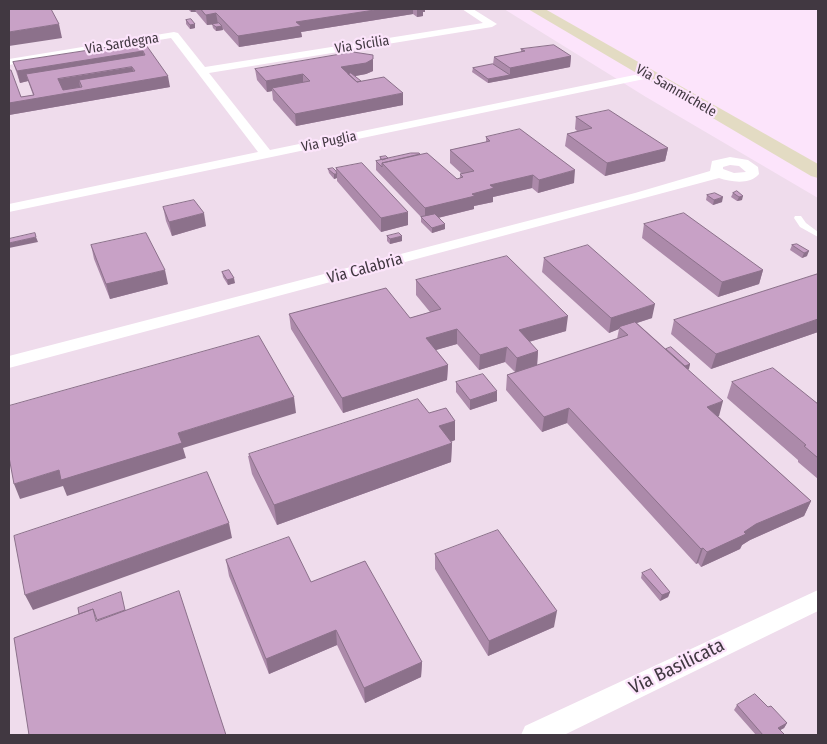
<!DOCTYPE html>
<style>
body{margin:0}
#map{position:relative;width:827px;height:744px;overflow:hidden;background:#fce4fb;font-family:"Fira Sans Condensed",sans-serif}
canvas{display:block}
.frame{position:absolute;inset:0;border:10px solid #413841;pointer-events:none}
</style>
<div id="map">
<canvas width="827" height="744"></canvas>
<div class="frame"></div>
</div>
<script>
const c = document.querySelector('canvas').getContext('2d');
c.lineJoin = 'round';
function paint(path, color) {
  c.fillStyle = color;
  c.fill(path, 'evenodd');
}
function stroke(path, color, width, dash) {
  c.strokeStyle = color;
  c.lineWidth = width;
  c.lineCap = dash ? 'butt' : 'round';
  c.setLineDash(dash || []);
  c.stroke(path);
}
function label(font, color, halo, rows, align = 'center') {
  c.font = font + ' "Fira Sans Condensed",sans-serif';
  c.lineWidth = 4.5;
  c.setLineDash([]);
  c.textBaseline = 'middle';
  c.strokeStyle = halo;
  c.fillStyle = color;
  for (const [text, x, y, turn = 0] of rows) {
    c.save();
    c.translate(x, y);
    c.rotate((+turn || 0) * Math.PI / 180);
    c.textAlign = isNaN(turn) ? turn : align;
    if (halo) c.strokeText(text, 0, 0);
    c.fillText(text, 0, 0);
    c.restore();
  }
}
const industrial = new Path2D(`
 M9,9H504L646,97L818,198V735H9Z`);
const lane = new Path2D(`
 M795,216H801L806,223L818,232V237L800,227L794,218Z`);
const street = new Path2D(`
 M462,9H473L497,24L492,27L209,73L270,150L649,72L655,75L649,78L9,212V204L258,152L171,38L9,65V59L174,32L178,33L205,67L483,23Z
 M730,157L748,160L758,167L759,174C750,185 731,182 719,178L9,368V356L635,193L710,171L712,161ZM730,165L739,166L746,172L734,173L723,169V167Z
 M818,590V611L564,735H521L525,726Z`);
const secondary = new Path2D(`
 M528,9H545L818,164V178L811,176Z`);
const wall = new Path2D(`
 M188,9H425V12H423V16L417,17L413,14L301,32L302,37L239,47L223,29V30L216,31L213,28L212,24L207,25L196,12H191Z
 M186,20L195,24V28L190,29L186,24Z
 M144,42L170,87L9,115V70L21,97L33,95L28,81L20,83L13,62Z
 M521,49L571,56L570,67L488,83L472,72L473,68L493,64L494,57L521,52Z
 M255,69L373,71L366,74L355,76L361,81L403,105L296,126L273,100L272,91L267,92L257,80Z
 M576,117L668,148L665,161L605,176L565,146L567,134L577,131L575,129Z
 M486,137L574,183L538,193L532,188L493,197V202L474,206V209L438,218L445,229L432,233L421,222V217L376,170V161L380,160V157L388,158L457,179L460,178V174H462L450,163V150L486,142Z
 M336,168L408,225L381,232L337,181V178L334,179L329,173L328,169L336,171Z
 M737,191L742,200L737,201L731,197L733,193Z
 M707,195L722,202L713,205L706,200Z
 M163,207L206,226L172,236L166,221Z
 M644,224L763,270L759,284L718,297L642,238Z
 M387,236L402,241L390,244L387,241Z
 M797,244L807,256L802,258L790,250L792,245Z
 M91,245L168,284L110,299L94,259Z
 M544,258L652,318L637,323L666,349L690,364L688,369L719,416H718L811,501L804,516L750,540L742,545L740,549L701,567L698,563L696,564L567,423L542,432L506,390L507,375L515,372L505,362L479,370L457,344L435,350L448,365L447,380L343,413L291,329L289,314L410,318L430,312L416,295V280L566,331L529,342L538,351L537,365L617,339L619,329L609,333L542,272Z
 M222,272L235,283L228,285L223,277Z
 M818,274V332L711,369L671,334L674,320Z
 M456,382L497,401L470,410L456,392Z
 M732,382L818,404V479L798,462V460L727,398Z
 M429,413L455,421V440L451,442L452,443L451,462L277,525L252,474L248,456Z
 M435,554L554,627L488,656L435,569Z
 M226,560L311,582L422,662L421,677L365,703L337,645L269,674L229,576Z
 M642,573L670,592L668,597L660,601L641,578Z
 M737,705L768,707L787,723L784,728L780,730L784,734L783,735H756L734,710Z`);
const shadedWall = new Path2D(`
 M191,9H195L196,12H191Z
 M381,9H413V14L301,32L302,37L239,47L238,36L296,22Z
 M417,9H425V12H423V16L417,17Z
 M216,13L218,24L207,25L206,15Z
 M59,24L62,38L9,46V32Z
 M195,24V28L190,29V25Z
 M222,26L223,30L216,31V27Z
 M143,51L145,62L26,74L28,81L20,83L17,71Z
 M373,55V71L366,74L345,78L341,67Z
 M571,56L570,67L510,79V68Z
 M132,67L135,78L79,80L80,87L61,91L58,79Z
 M303,74V86L272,88V91L267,92L266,81Z
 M510,75V79L488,83V79Z
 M168,76L170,87L9,115V103Z
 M403,93V105L296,126L295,114Z
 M668,148L665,161L605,176L607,163Z
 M575,170L574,183L538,193L539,180Z
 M334,174H337V178L334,179Z
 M533,175L532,188L493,197V202L474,206V209L425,221V208L490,185Z
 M743,196L742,200L737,201L739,197Z
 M723,197L722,202L713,205L714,200Z
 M408,212V225L381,232V218Z
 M204,213L206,226L172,236L169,222Z
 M445,224V229L432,233V228Z
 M402,236V241L390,244V239Z
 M36,237L38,242L9,248V243Z
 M809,251L807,256L802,258L804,253Z
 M165,270L168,284L110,299L106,284Z
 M763,270L759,284L718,297L722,282Z
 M234,278L235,283L228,285L227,280Z
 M655,304L652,318L621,328L619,327V329L609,333L611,318Z
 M568,316L566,331L518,345L519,330Z
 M818,319V332L711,369L716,354Z
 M457,329V344L426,353V338Z
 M507,347L505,362L479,370L480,355Z
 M538,351L537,366L515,373L517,358Z
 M690,364L689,369L680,372L681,367Z
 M448,365L447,380L343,413L342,398Z
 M497,391V401L470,410V400Z
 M294,397L296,413L183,448L186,458L67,496L63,486L20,499L14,484Z
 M723,401L719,416L703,422L707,407Z
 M569,408L567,423L542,432L544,417Z
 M455,421V440L439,446L429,428Z
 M452,443L451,462L277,525L274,505Z
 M811,501L804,516L750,540L742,545L740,549L701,567L707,552L756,524Z
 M229,523L232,538L33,610L25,595Z
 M703,548L698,563L696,564L701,549Z
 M670,592L668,597L660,601L662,595Z
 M557,611L554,627L488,656L489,641Z
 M336,630L337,645L269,674L266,659Z
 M422,662L421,677L365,703L364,688Z
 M787,723L784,728L775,733L778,728Z`);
const building = new Path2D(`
 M9,9H51L59,24L9,32Z
 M201,9H381L296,22L301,26L238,36L216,13L206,15Z
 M191,19L195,24L190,25L186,20Z
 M219,23L222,26L216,27L212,24Z
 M144,42L168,76L9,103V70H11L21,97L34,95L26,74L145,55L143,51L17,71L13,62ZM132,67L135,71L79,80L82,87L63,90L58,79Z
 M554,45L571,56L510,68L494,57L525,51L521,49Z
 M353,52L373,55V59L366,63L341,67L357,82L384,77L403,93L295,114L272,88L310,81L303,74L266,81L255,69Z
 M493,64L510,75L488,79L473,68Z
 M351,73L361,81L357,82L348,74Z
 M609,110L668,148L607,163L567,134L592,128L576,117Z
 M520,129L575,170L539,180L533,175L490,185L494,188L472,194L475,196L425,208L382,163L427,153L457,179L463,177L460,174L474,171L450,150L490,141L486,137Z
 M411,153H419L420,154L382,163V167L376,161Z
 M386,156L388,158L382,160L380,157Z
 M362,163L408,212L381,218L336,168Z
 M333,168L336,171L337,174H334L328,169Z
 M737,191L743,196L739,197L733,193Z
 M715,193L723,197L714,200L707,195Z
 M194,200L204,213L169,222L163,207Z
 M684,213L763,270L722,282L644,224Z
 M435,214L445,224L432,228L421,217Z
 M35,233L36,237L9,243V239Z
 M146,233L165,270L106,284L91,245Z
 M399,233L402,236L390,239L387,236Z
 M797,244L809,251L804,253L792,245Z
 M588,245L655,304L611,318L544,258Z
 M507,256L568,316L519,330L538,351L517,358L507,347L480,355L457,329L426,338L448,365L342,398L289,314L386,288L410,318L441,309L416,280Z
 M229,270L234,278L227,280L222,272Z
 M818,274V319L716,354L674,320Z
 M635,322L723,401L707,407L811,501L756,524L744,532L746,534L707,552L703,548L701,549L569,408L544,417L507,375L628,335L619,327Z
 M259,336L294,397L178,433L182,443L61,480L59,470L14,484L9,457V406Z
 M671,347L690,364L685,366L666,349Z
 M773,368L818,404V458L804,446L806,445L732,382Z
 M483,374L497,391L470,400L456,382Z
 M418,399L429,413L446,408L455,421L439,426L452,443L274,505L249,454Z
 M207,472L229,523L25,595L14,536Z
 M498,530L557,611L489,641L435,554Z
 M289,537L311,582L365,561L422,662L364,688L336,630L266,659L226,560Z
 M651,569L670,592L662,595L642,573Z
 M179,591L226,735H29L14,638L93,609L96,621Z
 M121,592L125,610L97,620L93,609L79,614L78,608Z
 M755,694L768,707L771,706L787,723L778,728L784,734L781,735H763L737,705Z`);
const farStreetnames = [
 ["Via Sardegna",122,44,-9],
 ["Via Sicilia",362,45,-9],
 ["Via Sammichele",676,91,30],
 ["Via Puglia",329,142,-12]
];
const streetNames = [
 ["Via Calabria",365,269,-15]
];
const nearStreetnames = [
 ["Via Basilicata",677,667,-26]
];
paint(industrial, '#efdcec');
paint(lane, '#fff');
paint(street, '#fff');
paint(secondary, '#e3dbc3');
paint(wall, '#ac8aaa');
paint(shadedWall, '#8c718b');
paint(building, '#c8a1c6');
stroke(building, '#8c718b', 1);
label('14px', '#413841', '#fce4fb', farStreetnames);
label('16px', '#413841', '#fce4fb', streetNames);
label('19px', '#413841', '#fce4fb', nearStreetnames);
</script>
